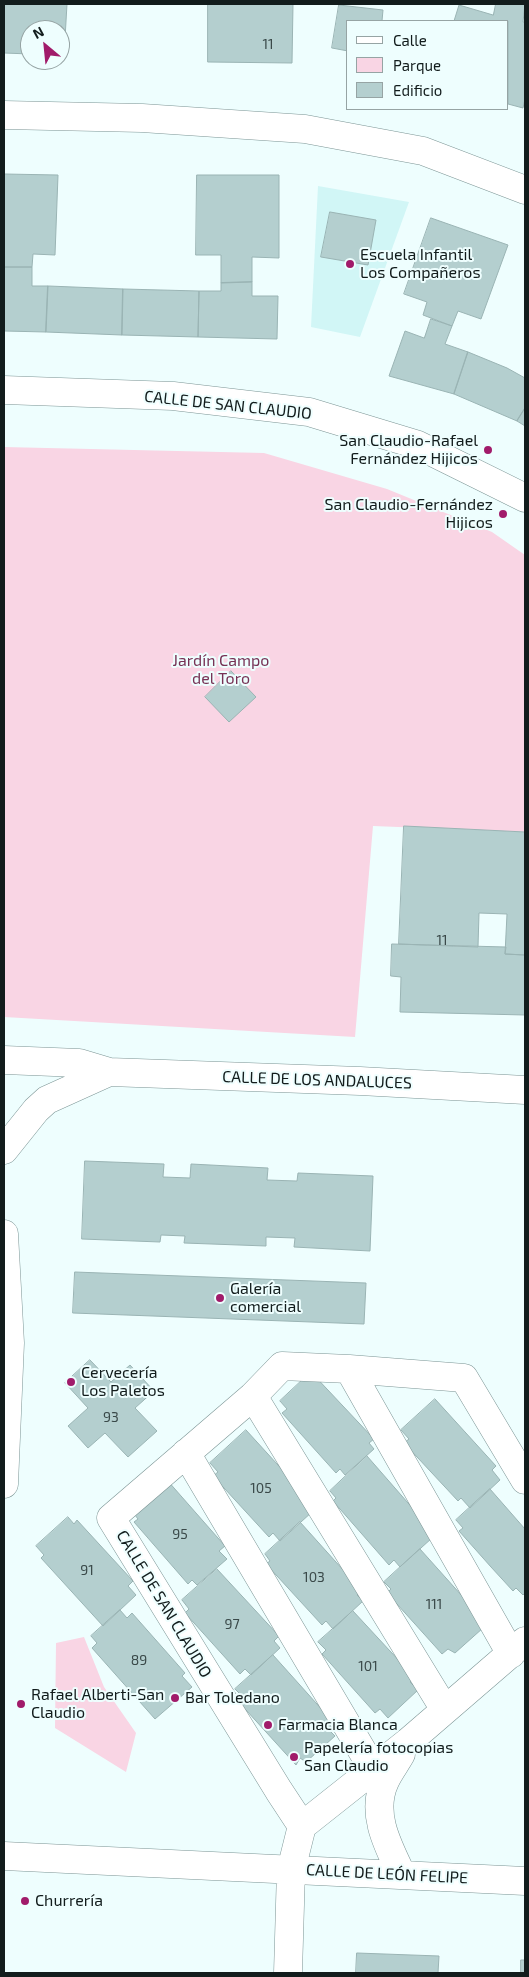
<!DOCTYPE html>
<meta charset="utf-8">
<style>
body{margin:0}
#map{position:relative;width:529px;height:1977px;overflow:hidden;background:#eefefe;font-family:"Exo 2",sans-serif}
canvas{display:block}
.frame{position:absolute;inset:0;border:5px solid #121c1c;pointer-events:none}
.legend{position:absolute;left:346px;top:20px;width:162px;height:90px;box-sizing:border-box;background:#eefefe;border:1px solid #96a4a4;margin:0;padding:6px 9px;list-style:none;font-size:15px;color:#121c1c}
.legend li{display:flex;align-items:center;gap:10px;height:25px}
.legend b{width:25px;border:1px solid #96a4a4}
.north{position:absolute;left:20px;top:20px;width:50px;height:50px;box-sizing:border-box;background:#eefefe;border:1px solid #96a4a4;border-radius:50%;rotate:332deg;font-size:14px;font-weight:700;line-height:20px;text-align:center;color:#121c1c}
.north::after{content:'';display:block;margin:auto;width:18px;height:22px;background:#a11b6a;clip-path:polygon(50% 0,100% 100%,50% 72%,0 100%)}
</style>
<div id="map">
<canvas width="529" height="1977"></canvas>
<div class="frame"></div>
<ul class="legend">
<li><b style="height:6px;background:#fff"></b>Calle</li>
<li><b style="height:14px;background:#f9d5e4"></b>Parque</li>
<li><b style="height:14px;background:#b4cfcf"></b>Edificio</li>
</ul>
<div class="north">N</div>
</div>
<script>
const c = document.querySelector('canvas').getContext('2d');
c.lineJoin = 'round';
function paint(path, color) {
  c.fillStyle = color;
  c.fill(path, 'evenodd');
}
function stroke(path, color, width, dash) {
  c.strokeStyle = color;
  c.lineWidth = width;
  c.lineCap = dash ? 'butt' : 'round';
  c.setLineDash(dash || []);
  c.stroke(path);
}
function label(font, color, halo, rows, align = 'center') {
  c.font = font + ' "Exo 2",sans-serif';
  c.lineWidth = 4;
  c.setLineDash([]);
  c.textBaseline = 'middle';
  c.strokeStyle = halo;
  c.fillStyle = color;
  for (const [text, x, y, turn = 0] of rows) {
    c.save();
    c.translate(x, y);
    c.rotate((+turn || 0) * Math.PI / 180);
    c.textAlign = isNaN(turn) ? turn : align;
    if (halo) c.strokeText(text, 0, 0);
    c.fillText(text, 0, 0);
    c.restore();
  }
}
const built = new Path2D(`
 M318,186L409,202L360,337L311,327Z`);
const green = new Path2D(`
 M4,447L264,453L387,489L492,532L525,555V832L373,826L355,1037L4,1017Z
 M84,1637L104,1687L136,1733L126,1772L55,1728L56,1643Z`);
const building = new Path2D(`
 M4,4H67L64,56H60V30H30V54L4,53Z
 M208,4H293L292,63L208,62Z
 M496,4H525L523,22H525V99L523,108L508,104V21H454L459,5L493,15Z
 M339,5L383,10L382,21H348V51L332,48Z
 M4,174L58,175L55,255L33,254L32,267H4Z
 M197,175H279V258L252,257V282L221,283V255H196Z
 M330,212L376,220L368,265L321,257Z
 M431,218L508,245L481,319L458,311L452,326L423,315L427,302L404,294Z
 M4,267H32V286H48L46,332L4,331Z
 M252,282V296H278L277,339L198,337L199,291H221V283Z
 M48,286L123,289L122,335L46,332Z
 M123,289L199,291L198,337L122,335Z
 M431,319L452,326L445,344L468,352L454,394L389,376L405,331L424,338Z
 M468,352L507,368L525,378V408L517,421L454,394Z
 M525,408V426L517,421Z
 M231,671L256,697L229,722L205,697Z
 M404,826L525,832V955L505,954L507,914L479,913L478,947L399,944Z
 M392,944L506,947L505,954L525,955V1015L400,1012L401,977L391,976Z
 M85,1161L164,1164L163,1177L190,1178L191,1164L268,1168L267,1180L297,1181L298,1173L373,1176L370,1251L294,1247L295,1238L266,1237V1246L184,1243L185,1236L161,1235L160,1242L82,1239Z
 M75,1272L366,1283L364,1324L73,1313Z
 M90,1360L111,1382L130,1365L154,1391L135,1408L157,1431L128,1457L105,1433L88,1448L68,1426L88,1408L65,1383Z
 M311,1372L374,1439L369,1443L374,1449L345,1475L340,1469L336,1473L282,1413L287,1409L280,1401Z
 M435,1399L496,1466L492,1470L500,1480L470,1508L461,1498L458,1501L404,1443L409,1439L401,1430Z
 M246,1430L309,1499L312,1512L280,1541L273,1533L269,1537L213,1476L218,1472L210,1463Z
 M367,1456L429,1527L425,1531L432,1538L400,1567L394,1560L389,1565L333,1501L336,1498L330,1491Z
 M167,1480L225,1546L219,1551L227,1559L197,1585L192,1580L188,1584L134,1522L138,1519L132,1511Z
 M490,1489L525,1529V1593L523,1595L516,1588L513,1591L491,1567L459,1531L463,1528L456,1520Z
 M68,1517L74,1524L77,1520L133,1581L128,1586L136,1595L103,1626L41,1558L44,1555L36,1546Z
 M300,1522L362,1591L357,1595L363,1601L333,1629L326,1621L322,1625L266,1564L270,1561L265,1554Z
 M420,1549L480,1616L483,1628L455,1653L448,1649L442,1654L387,1593L391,1589L384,1582Z
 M217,1569L279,1636L274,1641L280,1648L251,1675L245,1669L240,1674L185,1613L189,1609L182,1600Z
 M120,1610L127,1618L132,1613L185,1673L182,1676L192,1687L155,1719L92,1648L97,1643L91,1636Z
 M353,1611L415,1678L410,1682L418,1690L388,1718L380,1709L375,1713L322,1654L326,1650L318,1642Z
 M273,1655L334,1723L328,1729L335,1736L306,1762L300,1758L296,1765L236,1699L241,1695L235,1689Z
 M357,1953L439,1956L438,1973H356Z
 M521,1960H525V1973H521Z`);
const minor = new Path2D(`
 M4,115L142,118L305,129L423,151L525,190
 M4,390L173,396L309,412L418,445L525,498
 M4,1060L79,1063L109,1072L360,1081L525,1090
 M4,1150L36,1110L47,1100L109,1072
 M4,1234L10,1343L4,1484
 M349,1369L511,1654
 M253,1396L445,1710
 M186,1453L373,1769
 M401,1754C396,1763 389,1772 385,1781C370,1813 388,1846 402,1875
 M302,1826L279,1791L111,1518L253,1396L282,1366L349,1369L464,1378L525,1480
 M4,1856L525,1881
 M288,1973L291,1870L302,1826L408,1742L525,1641`);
const markers = [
 [350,264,5,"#a11b6a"],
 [488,450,5,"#a11b6a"],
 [503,514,5,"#a11b6a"],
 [220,1298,5,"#a11b6a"],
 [71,1382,5,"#a11b6a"],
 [175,1698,5,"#a11b6a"],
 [21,1704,5,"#a11b6a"],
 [268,1725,5,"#a11b6a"],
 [294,1757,5,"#a11b6a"],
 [25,1901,5,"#a11b6a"]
];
const numberNames = [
 ["11",268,44],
 ["11",442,940],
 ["93",111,1417],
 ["105",261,1488],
 ["95",180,1534],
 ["91",87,1570],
 ["103",314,1577],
 ["111",434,1604],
 ["97",232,1624],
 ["89",139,1660],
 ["101",368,1666]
];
const poiNames = [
 ["Escuela Infantil",360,255],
 ["Los Compañeros",360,273],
 ["San Claudio-Rafael",478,441,"right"],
 ["Fernández Hijicos",478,459,"right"],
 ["San Claudio-Fernández",493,505,"right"],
 ["Hijicos",493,523,"right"],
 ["Galería",230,1289],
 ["comercial",230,1307],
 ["Cervecería",81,1373],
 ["Los Paletos",81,1391],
 ["Rafael Alberti-San",31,1695],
 ["Claudio",31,1713],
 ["Bar Toledano",185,1698],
 ["Farmacia Blanca",278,1725],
 ["Papelería fotocopias",304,1748],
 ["San Claudio",304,1766],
 ["Churrería",35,1901]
];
const streetNames = [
 ["CALLE DE SAN CLAUDIO",228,405,6],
 ["CALLE DE LOS ANDALUCES",317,1080,2],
 ["CALLE DE SAN CLAUDIO",164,1604,59],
 ["CALLE DE LEÓN FELIPE",387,1874,3]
];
const parkNames = [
 ["Jardín Campo",221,661],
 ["del Toro",221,679]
];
paint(built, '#d1f6f6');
paint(green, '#f9d5e4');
paint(building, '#b4cfcf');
stroke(building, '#9ab4b4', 1);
stroke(minor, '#7c9595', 29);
stroke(minor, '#fff', 28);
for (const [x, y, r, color] of markers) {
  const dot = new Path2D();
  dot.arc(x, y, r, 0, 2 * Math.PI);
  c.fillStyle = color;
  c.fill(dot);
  stroke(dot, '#eefefe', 2);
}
label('14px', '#3a4949', null, numberNames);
label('16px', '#121c1c', '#eefefe', poiNames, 'left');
label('16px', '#121c1c', '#eefefe', streetNames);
label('16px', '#773255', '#eefefe', parkNames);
</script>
